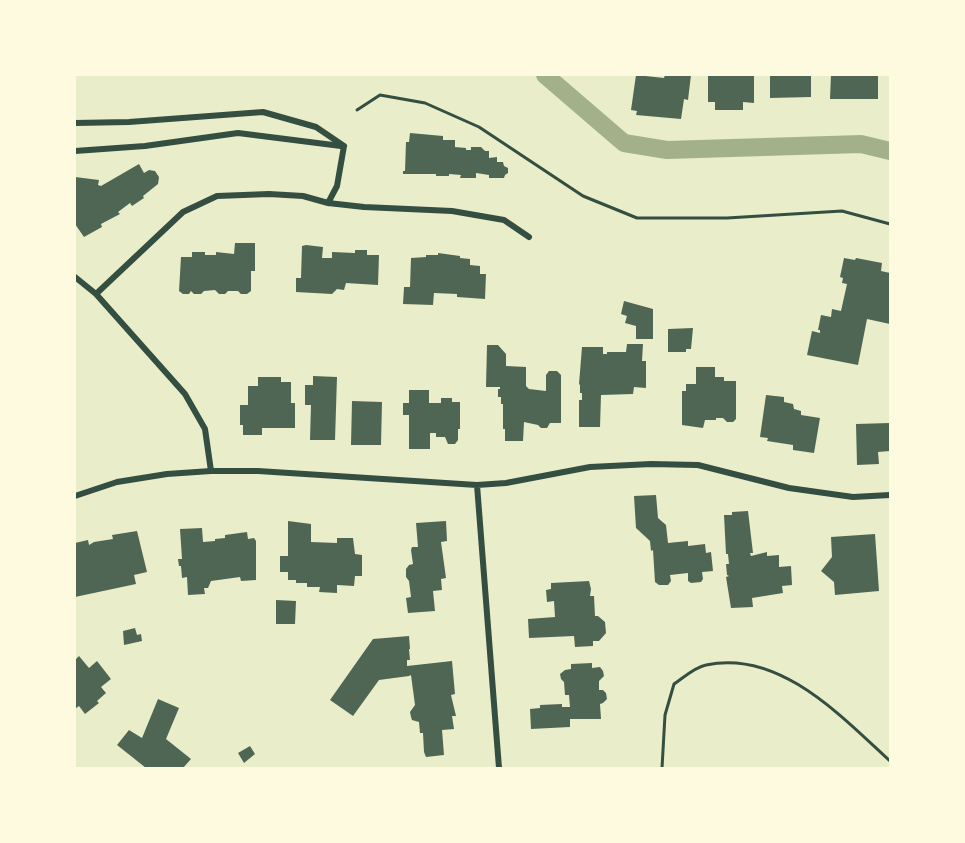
<!DOCTYPE html>
<style>
body{margin:0}
#map{position:relative;width:965px;height:843px;overflow:hidden;background:#e9edc9;font-family:"Nunito Sans",sans-serif}
canvas{display:block}
.frame{position:absolute;inset:0;border:76px solid #fefae0;pointer-events:none}
</style>
<div id="map">
<canvas width="965" height="843"></canvas>
<div class="frame"></div>
</div>
<script>
const c = document.querySelector('canvas').getContext('2d');
c.lineJoin = 'round';
function stroke(path, color, width, dash) {
  c.strokeStyle = color;
  c.lineWidth = width;
  c.lineCap = dash ? 'butt' : 'round';
  c.setLineDash(dash || []);
  c.stroke(path);
}
function paint(path, color) {
  c.fillStyle = color;
  c.fill(path, 'evenodd');
}
const canal = new Path2D(`
 M545,75L624,143L667,150L861,144L890,151`);
const building = new Path2D(`
 M636,75L664,78L665,75H691L688,100L684,99L681,119L636,115L637,111L631,110Z
 M708,75H754V103L743,102V110H715V102H708Z
 M770,75H811V97L770,98Z
 M831,75H878V99H830Z
 M410,133L443,136V140H455V147L466,148V150H471V147H481L485,151H489V158L497,157V162H503L504,166L508,168V173L505,175L504,178H489V175L476,173V178H460L461,175L449,174V176H436V174H403V171H405L406,142H409Z
 M139,164L144,173L149,170L155,171L159,177L158,184L143,196L144,198L132,206L130,203L118,212L120,214L101,224L102,227L84,237L75,224V177L99,180L98,185L101,186Z
 M235,243H255V271H251V291L247,294H241L238,291H228L225,294H219L215,290L204,291L201,294H194L191,291L189,294H183L179,291L181,257H192V252H205V255H216V252L234,254Z
 M306,245L323,247L322,258H332V252L355,253V250H367V255H379L378,285L346,283L344,290L337,289L332,294L296,292V278H301L302,246Z
 M438,253L460,256V258L470,259V265L480,266V274H486L485,299L457,297V294L434,293L433,305L403,304L404,287H410L411,258L426,257V255H438Z
 M844,258L855,260L856,258L882,263L881,271L890,273V324L867,319L858,365L807,355L812,331L820,333V330H818L821,315L831,317L832,309L841,311L847,284L842,283L843,278L840,277Z
 M624,301L653,309V339H636V326L625,323L627,316L621,314Z
 M693,328L691,349H686V352H668V329Z
 M627,344H643L642,361H646V388L634,387L633,394L601,395L600,427H579V400H582V393H580V385L579,384L582,347H603V354H607V352H626Z
 M487,345H498L506,354V366L526,367V386L529,389L546,391V375L549,371H557L561,375V423H550L547,428H541L538,425L524,422L523,441H505V429H503V404H501V397H498V389H500V387H486Z
 M696,367H715V377H724V381H736V419L733,422H727L723,418H716V420H705L703,428L682,425V391H686V384H696Z
 M313,376L337,377L335,440H310L311,405H305V385H313Z
 M258,377H281V382H291V403H295V428H262V435H243V425H240V405H248V386H258Z
 M409,390H429V403H441V398H452V402H460V429H458V440L455,444H448L445,437H436V433H430V449H409V415H403V403H409Z
 M766,395L784,397V402L793,404L794,409L801,411V415L820,418L814,453L793,450V445L767,441L768,438L760,437Z
 M352,401L382,402L381,445H351Z
 M890,423V451L878,452L879,464L857,465L856,424Z
 M656,495L658,518L666,525L668,543L688,541V546L705,544L706,553L711,552L713,571L702,572L703,579L701,582L691,583L688,581V573L670,575L671,581L668,585H659L655,582L653,550L651,551L650,541L636,528L634,496Z
 M748,511L753,553H750L751,556L767,552V556L779,555V567L791,566L792,585L782,586L783,593L752,598L753,607L731,608L726,577L729,576L727,575L726,564H729L728,554H726L724,515H732V512Z
 M288,521L311,524V542L337,543V538H353L355,554L362,555V576H355L354,586L337,585V593L319,592L320,587H307V583H296V580H288V572H280V556H288Z
 M446,521L447,541L441,542L446,578L441,579L442,590L433,591L435,611L408,613L406,598L411,597L409,581L406,577V569L409,565L413,564L411,550L412,547H418L416,523Z
 M202,528L203,542L215,541V539L225,538V535L247,532L248,539L254,538L256,541V580L241,581L240,577L211,581L208,588H204L205,594L188,595L187,577L182,578L181,566H179L178,559H182L180,529Z
 M137,531L147,572L134,575L136,584L75,597V543L88,540L89,545L94,542L113,539L112,535Z
 M875,534L879,591L835,595L834,582L821,571L832,557L831,537Z
 M589,581L591,589L590,596H594L595,616H598L605,622L606,633L599,641H593V646L575,647L574,636L529,638L528,619L555,617L554,601L547,602L546,590L551,589V583Z
 M276,600L296,601L295,624H276Z
 M135,628L137,635L141,634L142,641L124,645L123,631Z
 M409,636L410,649H409L410,660H407V666L452,661L455,694L451,695L456,716H452L454,729L442,730L444,755L426,757L424,752L423,733H420L419,722L412,720L411,717L410,712L415,705L411,675L409,676L379,680L353,716L330,700L373,639Z
 M79,656L89,668L97,661L111,679L101,687L106,693L97,701L99,703L85,714L79,706L75,709V660Z
 M592,663V668L600,667L603,671L604,676L599,681V690H603L606,693L607,699L603,703L600,704L601,719H570V727L531,729L530,709L540,708V705L562,704V707H570L569,695H565L564,682L561,679L560,674L565,670L571,669V664Z
 M158,699L179,708L166,739L191,759L183,768H146L117,745L129,730L142,738Z
 M250,746L255,754L244,763L238,753Z`);
const path = new Path2D(`
 M357,110L380,95L425,103L479,127L583,196L637,218H727L842,211L890,224
 M662,768L665,715L674,684C683,678 695,667 706,665C779,649 841,716 890,761`);
const minor = new Path2D(`
 M75,123L129,122L263,112L316,127L344,146
 M75,151L145,146L238,133L341,146
 M328,203L337,186L344,146
 M75,277L96,294L185,394L205,429L211,471
 M96,294L183,212L217,196L269,194L303,196L328,203L364,207L452,211L504,220L529,237
 M477,485L499,768
 M75,496L117,482L167,474L211,471H258L477,485L506,483L590,467L651,464L698,465L789,488L853,497L890,495`);
stroke(canal, '#a3b18a', 18);
paint(building, '#4f6655');
stroke(path, '#344e41', 3);
stroke(minor, '#344e41', 6);
</script>
